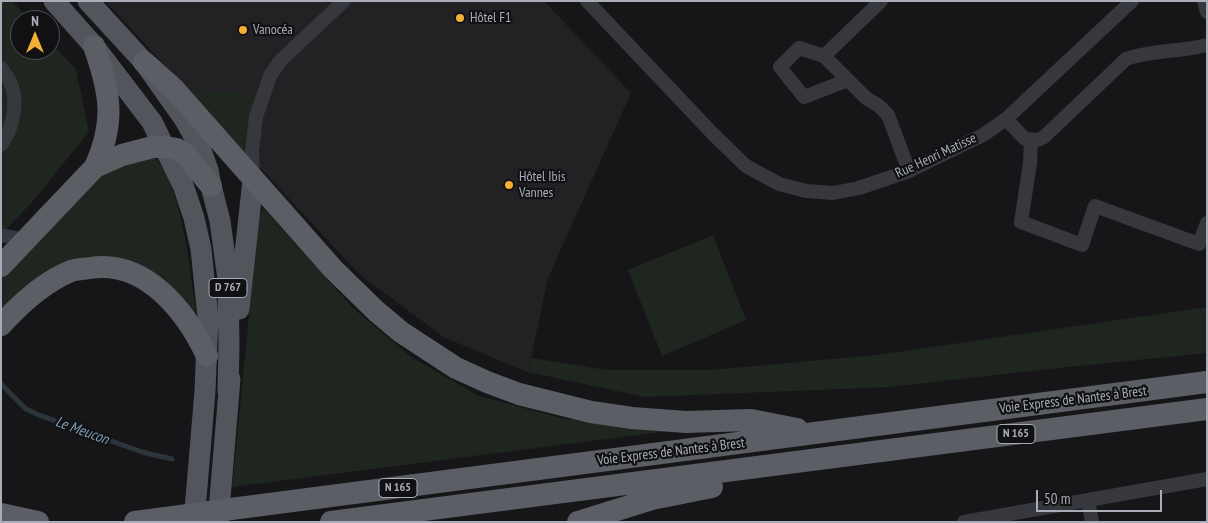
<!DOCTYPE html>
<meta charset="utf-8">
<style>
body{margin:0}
#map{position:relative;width:1208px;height:523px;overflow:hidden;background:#161618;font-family:"PT Sans Narrow",sans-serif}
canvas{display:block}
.frame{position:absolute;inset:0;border:2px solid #a8adb8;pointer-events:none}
.north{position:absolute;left:10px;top:10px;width:50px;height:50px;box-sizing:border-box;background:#111113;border:1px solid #4d4f55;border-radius:50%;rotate:0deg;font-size:14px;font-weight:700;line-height:20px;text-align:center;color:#a8adb8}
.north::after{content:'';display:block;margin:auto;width:18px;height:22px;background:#f2b134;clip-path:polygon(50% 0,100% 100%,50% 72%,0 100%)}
.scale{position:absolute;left:1036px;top:490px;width:126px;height:22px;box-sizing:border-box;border:2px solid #a8adb8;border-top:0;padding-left:6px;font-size:15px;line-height:18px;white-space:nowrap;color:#a8adb8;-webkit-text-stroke:4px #111113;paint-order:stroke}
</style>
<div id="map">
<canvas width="1208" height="523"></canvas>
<div class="frame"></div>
<div class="north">N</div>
<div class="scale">50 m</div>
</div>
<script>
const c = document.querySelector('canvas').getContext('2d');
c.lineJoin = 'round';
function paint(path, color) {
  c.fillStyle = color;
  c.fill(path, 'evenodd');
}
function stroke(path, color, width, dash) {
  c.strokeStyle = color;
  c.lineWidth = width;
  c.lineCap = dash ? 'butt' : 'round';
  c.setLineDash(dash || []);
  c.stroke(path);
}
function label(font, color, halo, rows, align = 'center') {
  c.font = font + ' "PT Sans Narrow",sans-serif';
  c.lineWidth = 4.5;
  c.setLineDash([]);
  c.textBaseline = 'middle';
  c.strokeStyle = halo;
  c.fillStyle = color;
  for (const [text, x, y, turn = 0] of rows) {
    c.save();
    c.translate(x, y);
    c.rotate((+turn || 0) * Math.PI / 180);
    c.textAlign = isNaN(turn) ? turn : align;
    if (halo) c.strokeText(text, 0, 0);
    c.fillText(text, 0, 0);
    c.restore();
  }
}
const built = new Path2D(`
 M105,1H544L631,93L548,278L528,372L445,338L359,274Z`);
const green = new Path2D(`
 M1,1H12L30,20H20V50H50V42L76,69L89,132L33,201L1,235Z
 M185,89L256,95L246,152H241Z
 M143,154C147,156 154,157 157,160C183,189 192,282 197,321L99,260L1,314V275L99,177Z
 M263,208L353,308L411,357L479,396L565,419L670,428L669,431L232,487L259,215Z
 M713,235L746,320L662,356L628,270Z
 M1207,307V353L1048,369L890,387L645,397L528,372L531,358L607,370H712L877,355Z`);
const stream = new Path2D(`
 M1,384L26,409L39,415L142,452L172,459`);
const minor = new Path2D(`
 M587,1L713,134L746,166L779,184L806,191L833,193L859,188L909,171L983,135L1006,119L1132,1
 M1204,1L1207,12
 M824,56L881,1
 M1,68C4,73 8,77 10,82C19,101 13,129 1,145
 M848,80L804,97L780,67L799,48L824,56L866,98L879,106L888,115L909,171
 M1006,119L1025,139L1038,140L1044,137L1126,59C1151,50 1180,52 1207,45
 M1031,140L1030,163L1021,222L1082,245L1095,206L1199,244L1207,223
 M253,179L252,151L256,117L270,76L280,61L344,1
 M1,235L26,240
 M1088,500L1092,522
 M964,522L1207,479`);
const primary = new Path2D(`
 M54,1L94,46L152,122L183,185L194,218L201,249L208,317L205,391L194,522
 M88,1L144,62L185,120L199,145L208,170L211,186L220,221L228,279L229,344L228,392
 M239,309L253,180
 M218,522L230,379`);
const trunk = new Path2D(`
 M94,46C110,92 116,121 95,167
 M144,62L174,89L333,269L376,311L401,332L456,368L487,382L519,394L591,412L632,418L686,422L751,420L797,429
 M1,266L95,167L122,155L153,147H165L177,149L185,154L211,186
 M1,325C21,303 44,282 71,271C77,269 84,269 90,268C145,259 186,311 207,356
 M231,509L1207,382
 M1,514L38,522
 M135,522L173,517
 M331,522L1207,409
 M578,522L652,499L712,487`);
const trunkBridge = new Path2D(`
 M173,517L231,509`);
const markers = [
 [460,18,5,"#f2b134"],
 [243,30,5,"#f2b134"],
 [509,185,5,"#f2b134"]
];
const shields = [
 [228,288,38],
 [1016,434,38],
 [398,488,38]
];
const shieldNames = [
 ["D 767",228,288],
 ["N 165",1016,434],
 ["N 165",398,488]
];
const poiNames = [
 ["Hôtel F1",470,18],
 ["Vanocéa",253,30],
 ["Hôtel Ibis",519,177],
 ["Vannes",519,193]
];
const streetNames = [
 ["Rue Henri Matisse",936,156,-25],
 ["Voie Express de Nantes à Brest",1073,400,-7],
 ["Voie Express de Nantes à Brest",671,452,-7]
];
const waterNames = [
 ["Le Meucon",82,431,20]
];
paint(built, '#222225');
paint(green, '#1e261f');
stroke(stream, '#2c353c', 5);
stroke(minor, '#37383d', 14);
stroke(primary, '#53555c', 21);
stroke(trunk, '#5b5e65', 22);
stroke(trunkBridge, '#5b5e65', 22);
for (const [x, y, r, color] of markers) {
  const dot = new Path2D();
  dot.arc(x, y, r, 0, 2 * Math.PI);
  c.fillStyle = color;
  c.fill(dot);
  stroke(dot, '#111113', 2);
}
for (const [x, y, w] of shields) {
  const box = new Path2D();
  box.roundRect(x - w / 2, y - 9.5, w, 19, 4);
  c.fillStyle = '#111113';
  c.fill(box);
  stroke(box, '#a8adb8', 1);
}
label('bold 12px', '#a8adb8', null, shieldNames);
label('14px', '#a8adb8', '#111113', poiNames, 'left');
label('14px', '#a8adb8', '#111113', streetNames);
label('italic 15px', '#7f9bb3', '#111113', waterNames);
</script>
